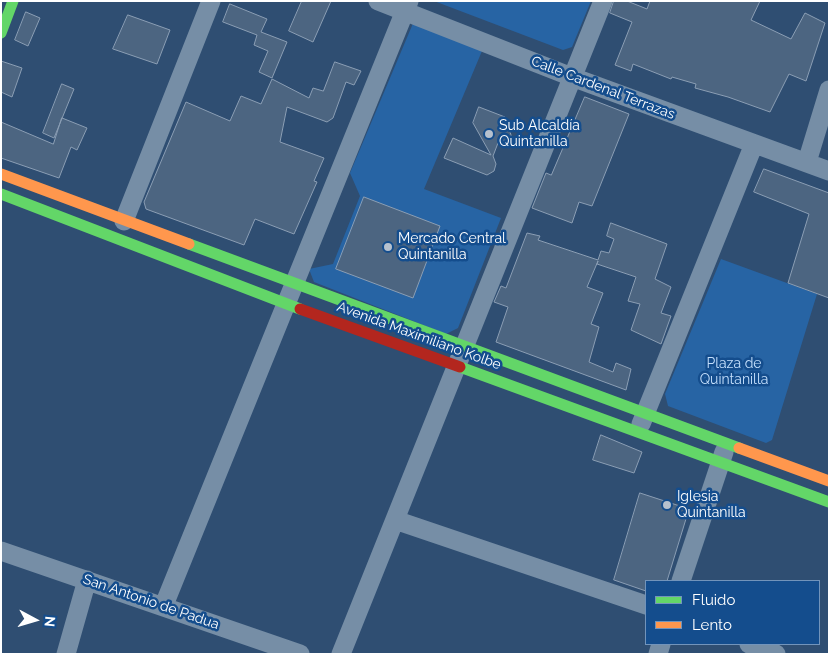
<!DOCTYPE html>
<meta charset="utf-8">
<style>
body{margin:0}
#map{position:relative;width:830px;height:655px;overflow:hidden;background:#2f4e72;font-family:Raleway,sans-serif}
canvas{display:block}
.frame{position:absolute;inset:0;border:2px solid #fff;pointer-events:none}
.legend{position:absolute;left:645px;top:580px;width:175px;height:65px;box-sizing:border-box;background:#144d8d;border:1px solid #7294bb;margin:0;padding:6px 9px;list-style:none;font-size:15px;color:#fff}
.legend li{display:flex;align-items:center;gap:10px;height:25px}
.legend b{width:25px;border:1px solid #7294bb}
.north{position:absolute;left:10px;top:595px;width:50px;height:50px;-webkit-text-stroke:4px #144d8d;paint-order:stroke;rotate:96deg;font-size:14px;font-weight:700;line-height:20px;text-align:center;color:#fff}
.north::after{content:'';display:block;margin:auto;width:18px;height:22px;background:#fff;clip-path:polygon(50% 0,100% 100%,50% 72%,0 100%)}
</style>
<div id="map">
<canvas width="830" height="655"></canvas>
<div class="frame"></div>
<ul class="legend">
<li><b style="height:6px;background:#63d668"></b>Fluido</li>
<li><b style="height:6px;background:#ff974d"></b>Lento</li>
</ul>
<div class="north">N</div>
</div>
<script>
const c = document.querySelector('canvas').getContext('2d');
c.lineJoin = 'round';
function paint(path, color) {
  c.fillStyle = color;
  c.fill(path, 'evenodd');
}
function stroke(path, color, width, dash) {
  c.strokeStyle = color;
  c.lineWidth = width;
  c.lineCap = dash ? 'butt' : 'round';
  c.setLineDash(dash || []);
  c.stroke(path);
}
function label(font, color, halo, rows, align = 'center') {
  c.font = font + ' Raleway,sans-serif';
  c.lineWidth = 5;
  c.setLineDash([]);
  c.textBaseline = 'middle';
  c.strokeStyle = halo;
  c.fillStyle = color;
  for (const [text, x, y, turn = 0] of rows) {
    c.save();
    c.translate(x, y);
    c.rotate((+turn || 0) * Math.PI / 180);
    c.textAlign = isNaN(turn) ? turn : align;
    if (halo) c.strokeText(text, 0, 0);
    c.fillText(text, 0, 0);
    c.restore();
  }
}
const green = new Path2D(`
 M434,1H591L572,47L563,50Z
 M414,21L482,51L424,189L501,218L458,328L446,334L314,282L309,269L333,264L360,196L350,173Z
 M721,259L817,294L772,440L766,443L668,406L665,394Z`);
const building = new Path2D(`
 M302,1H331L313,42L289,31Z
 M614,1H627L647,9L650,1H760L751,20L791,39L805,13L825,23L806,81L789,74L770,112L728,97L695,88L696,84L672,77L671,79L633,64L631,71L615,65L632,22L610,13Z
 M230,4L267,19L261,32L287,42L272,78L259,72L268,51L254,45L257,35L223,22Z
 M26,12L40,18L28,46L15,40Z
 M128,15L170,30L157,64L113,49Z
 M1,61L22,68L12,97L1,92Z
 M335,62L361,71L354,85L346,82L333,118L327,122L287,107L280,142L324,158L314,181L317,182L294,234L255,219L244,245L146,209L144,202L186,102L230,121L241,96L261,104L272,79L309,98L313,88L323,91Z
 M62,84L74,89L54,138L43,133Z
 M585,97L629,114L592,206L579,202L572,223L532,208L546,173L551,175Z
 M479,107L505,117L512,138L498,143L493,156L496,164L494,171L487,175L444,158L453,138L491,155L473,123Z
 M62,118L87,128L77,150L71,147L59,178L1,158V122L53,144Z
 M764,169L829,193V298L788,283L809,214L754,192Z
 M364,197L440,226L413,298L336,269Z
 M611,223L667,244L655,279L671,287L661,313L671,316L661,344L631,330L640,304L628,301L636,277L597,264L598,261L587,287L603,293L591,324L599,327L589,362L613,372L616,363L631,369L626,390L496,342L508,307L494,302L501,286L506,288L527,233L540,236L538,240L598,260L601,251L609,253L614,239L607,236Z
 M601,435L642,452L634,473L593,460Z
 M640,493L689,509L667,581H646V591L614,580Z`);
const street = new Path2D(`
 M378,1L572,77L829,171
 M807,162L829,90
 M124,221L211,1
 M641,424L754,144
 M395,520L646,605
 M1,551L300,654
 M681,581L724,452
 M164,605L409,1
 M749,644L776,654
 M66,654L87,580
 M341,654L603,1
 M658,654L661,644`);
const fast = new Path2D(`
 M1,33L13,1
 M1,194L300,309
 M189,244L739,448
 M460,367L829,502`);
const slow = new Path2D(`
 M1,174L189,244
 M739,448L829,481`);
const jam = new Path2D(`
 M300,309L460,367`);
const markers = [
 [489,134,5,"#b6c1ce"],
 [388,247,5,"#b6c1ce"],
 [667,505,5,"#b6c1ce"]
];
const streetNames = [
 ["Calle Cardenal Terrazas",603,88,21],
 ["Avenida Maximiliano Kolbe",419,336,20],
 ["San Antonio de Padua",151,602,19]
];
const poiNames = [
 ["Sub Alcaldía",499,126],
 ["Quintanilla",499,142],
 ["Mercado Central",398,239],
 ["Quintanilla",398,255],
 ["Iglesia",677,497],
 ["Quintanilla",677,513]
];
const parkNames = [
 ["Plaza de",734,364],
 ["Quintanilla",734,380]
];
paint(green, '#2764a4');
paint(building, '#4c6581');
stroke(building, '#8b9eb4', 1);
stroke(street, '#768ea6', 19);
stroke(fast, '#63d668', 11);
stroke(slow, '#ff974d', 11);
stroke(jam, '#b3261e', 11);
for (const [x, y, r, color] of markers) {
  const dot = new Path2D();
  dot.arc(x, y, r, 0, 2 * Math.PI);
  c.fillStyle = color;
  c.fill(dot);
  stroke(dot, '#144d8d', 2);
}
label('14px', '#fff', '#144d8d', streetNames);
label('14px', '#fff', '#144d8d', poiNames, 'left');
label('14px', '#c4dffc', '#144d8d', parkNames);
</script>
